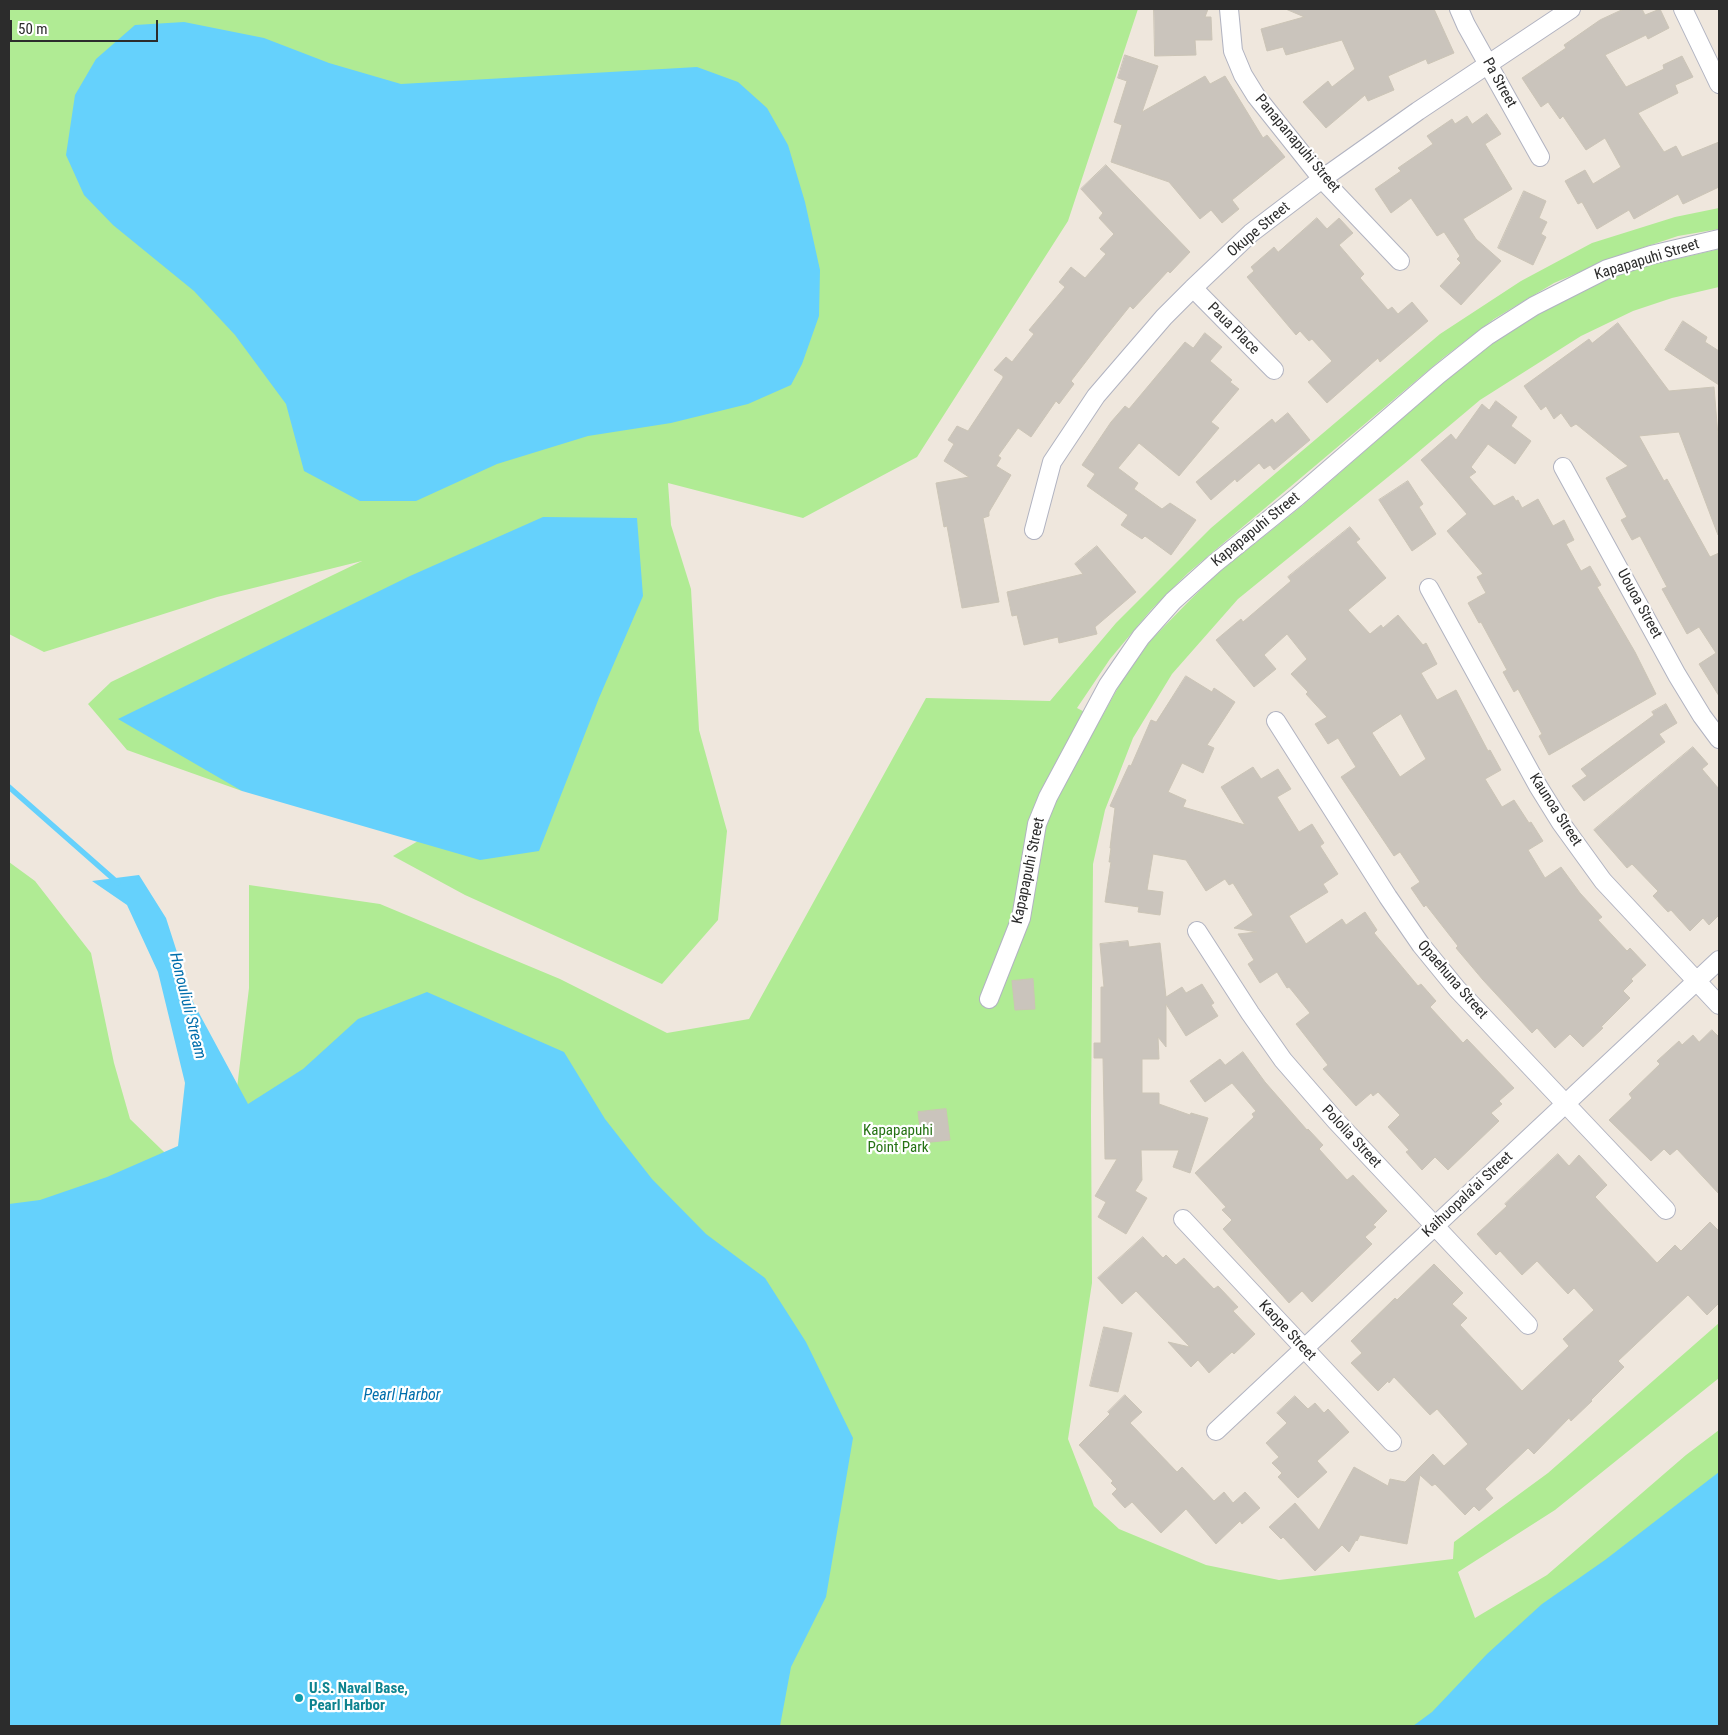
<!DOCTYPE html>
<style>
body{margin:0}
#map{position:relative;width:1728px;height:1735px;overflow:hidden;background:#efe7dd;font-family:"Roboto Condensed",sans-serif}
canvas{display:block}
.frame{position:absolute;inset:0;border:10px solid #2c2c2c;pointer-events:none}
.scale{position:absolute;left:10px;top:20px;width:148px;height:22px;box-sizing:border-box;border:2px solid #2c2c2c;border-top:0;padding-left:6px;font-size:15px;line-height:18px;white-space:nowrap;color:#2c2c2c;-webkit-text-stroke:4px #fff;paint-order:stroke}
</style>
<div id="map">
<canvas width="1728" height="1735"></canvas>
<div class="frame"></div>
<div class="scale">50 m</div>
</div>
<script>
const c = document.querySelector('canvas').getContext('2d');
c.lineJoin = 'round';
function paint(path, color) {
  c.fillStyle = color;
  c.fill(path, 'evenodd');
}
function stroke(path, color, width, dash) {
  c.strokeStyle = color;
  c.lineWidth = width;
  c.lineCap = dash ? 'butt' : 'round';
  c.setLineDash(dash || []);
  c.stroke(path);
}
function label(font, color, halo, rows, align = 'center') {
  c.font = font + ' "Roboto Condensed",sans-serif';
  c.lineWidth = 4.5;
  c.setLineDash([]);
  c.textBaseline = 'middle';
  c.strokeStyle = halo;
  c.fillStyle = color;
  for (const [text, x, y, turn = 0] of rows) {
    c.save();
    c.translate(x, y);
    c.rotate((+turn || 0) * Math.PI / 180);
    c.textAlign = isNaN(turn) ? turn : align;
    if (halo) c.strokeText(text, 0, 0);
    c.fillText(text, 0, 0);
    c.restore();
  }
}
const green = new Path2D(`
 M9,9H1138L1068,221L917,457L803,518L668,483L671,525L691,589L699,730L727,831L718,920L662,984L465,895L393,856L433,832L208,756L242,791L127,750L88,704L111,682L362,561L217,597L44,652L9,634Z
 M1719,208V229L1678,236L1615,257L1554,283L1494,319L1443,358L1188,573L1151,610L1110,659L1077,708L1100,720L1120,684L1150,641L1191,599L1218,573L1303,505L1445,381L1492,344L1526,321L1583,290L1630,270L1719,249V287L1672,298L1633,311L1581,336L1480,400L1404,464L1238,599L1172,674L1133,738L1105,810L1093,864L1091,1116L1092,1283L1068,1439L1094,1506L1119,1529L1206,1565L1279,1580L1453,1559L1454,1542L1548,1473L1719,1323V1378L1555,1510L1458,1572L1475,1618L1547,1575L1686,1455L1719,1430V1489L1468,1726H722L228,1163L249,988V885L380,904L560,979L667,1033L749,1019L926,698L1050,701L1116,623L1211,528L1440,334L1521,281L1592,243L1675,217Z
 M9,862L35,881L91,953L114,1063L130,1119L194,1181L9,1264Z`);
const water = new Path2D(`
 M184,22L264,38L329,63L401,84L697,67L738,82L767,108L788,145L805,202L820,270L819,316L802,364L791,385L748,404L671,423L588,436L497,464L416,501H360L304,471L286,404L235,335L194,291L113,225L84,195L66,155L75,95L96,59L135,25Z
 M543,517L637,518L643,596L599,698L539,851L480,860L242,791L118,719L410,576Z
 M139,875L166,918L193,1002L248,1104L303,1069L358,1019L427,992L564,1052L605,1119L652,1179L706,1234L765,1278L806,1342L853,1438L826,1597L791,1667L780,1726H9V1204L40,1200L107,1177L178,1146L185,1083L158,972L127,905L92,881Z
 M1719,1472V1726H1413L1432,1712L1487,1654L1542,1604L1605,1560Z`);
const stream = new Path2D(`
 M9,787L118,883`);
const building = new Path2D(`
 M1154,9H1208L1205,17H1211L1212,40H1195L1196,55L1155,56Z
 M1286,9H1434L1454,53L1428,64L1426,59L1388,76L1394,90L1368,101L1365,95L1326,128L1303,102L1328,81L1332,87L1355,69L1342,40L1286,55L1283,47L1267,51L1261,29L1304,17Z
 M1624,9H1642L1645,15L1660,9L1669,28L1648,39L1646,35L1605,55L1626,87L1664,69L1663,65L1682,56L1693,77L1675,85L1678,93L1638,113L1664,152L1676,146L1682,157L1719,142V187L1683,204L1678,194L1634,219L1629,210L1597,229L1582,202L1578,204L1565,181L1585,170L1593,184L1621,167L1605,138L1586,150L1563,116L1560,119L1548,102L1541,107L1522,78L1566,48L1564,45L1600,20Z
 M1125,55L1158,66L1142,112L1205,76L1210,84L1225,76L1263,138L1267,135L1285,157L1232,200L1239,209L1222,223L1211,210L1200,219L1169,182L1111,162L1122,125L1114,122L1127,81L1118,78Z
 M1487,114L1501,134L1485,144L1512,189L1463,219L1476,239L1501,261L1461,305L1440,286L1461,263L1457,259L1460,256L1444,232L1437,236L1411,198L1391,213L1375,189L1401,171L1398,168L1433,144L1427,136L1452,119L1455,124L1467,116L1472,124Z
 M1106,165L1190,252L1170,273L1168,271L1133,309L1130,306L1101,342L1071,381L1074,384L1059,404L1056,401L1031,437L1018,428L998,456L1001,458L996,466L1011,475L989,512V516L983,518L999,602L962,608L947,526L944,527L936,483L969,477L944,461L954,444L948,440L957,426L968,431L1003,378V376L994,370L1006,357L1012,362L1034,334L1029,330L1065,287L1059,282L1071,267L1085,278L1106,254L1100,249L1114,234L1099,218L1103,213L1081,189Z
 M1524,191L1546,201L1539,218L1547,222L1541,234L1546,237L1533,265L1498,248Z
 M1317,218L1327,229L1339,218L1353,233L1339,245L1364,274L1360,278L1388,310L1392,307L1398,314L1412,302L1428,321L1380,362L1378,358L1327,403L1308,382L1332,361L1312,339L1309,341L1300,331L1296,335L1247,277L1254,271L1251,267L1274,247L1278,252Z
 M1683,321L1707,337L1705,342L1719,351V385L1665,350Z
 M1618,323L1669,391L1714,387L1719,448V535H1718L1679,432L1639,436L1664,481L1667,479L1710,557L1719,553V696L1699,664L1716,653L1699,627L1687,634L1662,589L1667,587L1640,536L1632,540L1621,520L1627,517L1606,478L1628,466L1576,424L1571,427L1561,413L1554,419L1546,406L1541,410L1524,386L1589,339L1592,343Z
 M1205,333L1222,347L1210,361L1232,380L1230,382L1239,389L1211,422L1219,428L1179,476L1139,443L1118,468L1138,483L1134,489L1162,509L1170,503L1196,520L1171,555L1145,536L1142,539L1121,525L1128,515L1087,486L1095,474L1082,465L1111,422L1125,406L1129,409L1185,342L1193,348Z
 M1496,401L1517,417L1511,426L1531,441L1515,464L1488,444L1471,467L1476,472L1469,477L1494,506L1513,496L1516,501L1518,500L1522,508L1538,499L1553,526L1564,520L1574,540L1566,544L1581,571L1590,566L1601,585L1597,587L1635,652L1656,694L1549,755L1539,736L1542,734L1518,689L1514,692L1503,672L1507,670L1481,622L1479,623L1468,603L1486,593L1477,577L1483,574L1447,531L1467,514L1421,460L1451,434L1456,440L1482,404L1489,410Z
 M1288,413L1310,440L1274,470L1270,465L1264,469L1259,463L1237,482L1235,479L1211,500L1196,482L1272,419L1275,423Z
 M1408,481L1423,504L1419,507L1436,534L1412,551L1379,500Z
 M1350,527L1360,539L1356,542L1386,578L1348,610L1370,634L1381,625L1383,628L1398,615L1423,645L1426,643L1437,664L1421,673L1437,700L1456,690L1488,751L1490,750L1501,770L1485,779L1502,807L1514,800L1529,823L1531,822L1543,841L1528,850L1545,878L1561,867L1580,893L1602,917L1598,920L1627,951L1630,948L1646,965L1631,979L1633,981L1623,991L1630,998L1601,1027L1603,1028L1583,1047L1570,1034L1555,1048L1537,1028L1532,1033L1483,980L1456,948L1458,946L1426,905L1424,907L1411,888L1420,882L1400,852L1394,856L1341,777L1356,767L1338,738L1328,744L1315,724L1327,717L1306,694L1308,692L1291,674L1307,659L1287,634L1264,655L1276,669L1254,687L1216,640L1241,619L1243,622L1291,581L1288,577ZM1401,714L1426,759L1400,777L1372,733Z
 M1097,546L1136,592L1095,627L1097,634L1059,643L1058,637L1024,645L1017,615L1012,616L1007,592L1083,574L1075,564Z
 M1186,676L1212,692L1214,688L1235,702L1207,745L1214,748L1203,773L1182,763L1168,792L1186,800L1183,807L1245,825L1221,787L1253,767L1261,779L1278,769L1291,789L1277,797L1299,832L1312,824L1324,843L1320,846L1338,874L1323,884L1328,892L1289,916L1306,944L1342,919L1346,925L1365,912L1377,930L1374,933L1418,986L1421,984L1436,1001L1430,1007L1463,1043L1467,1039L1514,1088L1499,1101L1502,1104L1491,1113L1499,1121L1448,1170L1435,1157L1422,1170L1406,1152L1409,1150L1388,1127L1400,1115L1378,1092L1373,1096L1371,1093L1356,1106L1323,1069L1328,1065L1296,1024L1310,1013L1289,987L1287,988L1277,972L1260,983L1248,964L1254,960L1238,934L1257,932L1234,928L1253,915L1233,883L1229,885L1225,879L1206,891L1186,860L1153,854L1147,890L1163,892L1160,915L1138,912L1139,907L1105,902L1111,862H1109L1111,848H1110L1115,808L1110,806L1129,765L1131,766L1151,720L1156,722Z
 M1666,704L1677,723L1659,734L1665,742L1584,801L1572,786L1587,776L1581,769L1654,715L1652,712Z
 M1693,747L1708,764L1702,769L1719,789V915L1709,925L1703,918L1690,931L1671,910L1668,912L1653,896L1658,891L1632,864L1627,868L1594,830Z
 M1128,941L1129,947L1160,943L1166,997L1182,987L1186,993L1202,984L1214,1003L1211,1005L1218,1016L1186,1036L1166,1004V1047L1158,1037L1159,1059H1142V1093H1159V1104L1190,1115L1191,1113L1208,1118L1190,1173L1173,1167L1179,1150H1141L1142,1180L1135,1191L1147,1198L1126,1234L1098,1217L1106,1202L1095,1196L1117,1159H1105L1103,1058H1094V1043H1101V987H1104L1100,944Z
 M1033,979L1035,1009L1015,1010L1012,981Z
 M1712,1030L1719,1037V1194L1677,1149L1670,1155L1664,1149L1651,1161L1609,1120L1632,1098L1629,1094L1660,1064L1657,1061L1679,1041L1682,1045L1693,1035L1699,1042Z
 M1243,1052L1265,1082L1307,1130L1308,1129L1323,1145L1319,1149L1347,1180L1353,1175L1387,1211L1373,1225L1376,1227L1365,1237L1372,1244L1312,1302L1302,1291L1289,1303L1274,1286L1223,1229L1232,1220L1222,1210L1226,1207L1195,1173L1254,1117L1252,1114L1256,1111L1232,1083L1205,1102L1190,1081L1220,1059L1225,1065Z
 M946,1109L950,1140L922,1143L918,1112Z
 M1558,1154L1569,1166L1579,1155L1607,1185L1595,1197L1657,1263L1675,1245L1681,1251L1710,1222L1719,1231V1303L1707,1315L1688,1295L1618,1361L1624,1367L1591,1400L1592,1401L1571,1421L1569,1418L1534,1454L1528,1448L1485,1489L1493,1498L1479,1511L1474,1506L1465,1515L1435,1484L1432,1486L1420,1475L1407,1544L1360,1535L1357,1541L1356,1540L1349,1552L1342,1545L1315,1571L1283,1537L1281,1539L1269,1527L1295,1503L1319,1530L1354,1467L1388,1486L1390,1479L1405,1482L1433,1454L1444,1466L1468,1444L1437,1409L1430,1415L1394,1377L1389,1383L1388,1381L1378,1391L1351,1363L1362,1353L1351,1341L1395,1298L1397,1300L1434,1264L1463,1293L1452,1304L1467,1318L1460,1325L1522,1391L1569,1346L1563,1339L1594,1310L1574,1288L1568,1294L1537,1261L1522,1275L1500,1251L1496,1255L1477,1234L1507,1206L1505,1204Z
 M1143,1237L1163,1258L1166,1255L1176,1265L1184,1258L1214,1289L1218,1286L1238,1307L1233,1311L1255,1334L1234,1354L1232,1352L1209,1373L1198,1360L1191,1367L1168,1342L1190,1347L1136,1291L1122,1304L1098,1278Z
 M1104,1327L1132,1333L1118,1392L1090,1386Z
 M1125,1395L1142,1412L1130,1423L1177,1472L1182,1467L1214,1501L1224,1492L1233,1503L1245,1492L1260,1508L1242,1524L1240,1521L1216,1544L1186,1509L1161,1533L1132,1502L1125,1508L1112,1494L1117,1489L1111,1483L1113,1481L1079,1445L1110,1414L1108,1412Z
 M1295,1396L1308,1409L1315,1403L1324,1413L1328,1409L1349,1432L1317,1461L1327,1472L1298,1498L1278,1477L1282,1473L1272,1463L1279,1457L1266,1443L1287,1423L1277,1413Z`);
const street = new Path2D(`
 M1229,9L1233,51L1243,75L1256,96L1322,179L1400,261
 M1459,9L1466,25L1540,157
 M1683,9L1719,84
 M1193,288L1274,370
 M1563,467L1677,675L1702,716L1719,739
 M1034,530L1052,462L1096,396L1164,317L1193,288L1251,233L1322,179L1418,111L1571,9
 M1429,588L1538,786L1561,823L1603,881L1719,1005
 M1276,721L1388,897L1421,945L1457,989L1666,1210
 M1197,931L1250,1013L1283,1060L1336,1121L1528,1325
 M989,999L1021,918L1037,824L1048,797L1108,685L1141,637L1173,601L1214,564L1297,497L1438,375L1487,336L1534,306L1607,269L1651,255L1719,239
 M1183,1219L1392,1442
 M1216,1431L1719,960`);
const markers = [
 [299,1698,5,"#0f9aa8"]
];
const streetNames = [
 ["Pa Street",1499,83,61],
 ["Panapanapuhi Street",1297,144,50],
 ["Okupe Street",1259,230,-40],
 ["Kapapapuhi Street",1647,260,-17],
 ["Paua Place",1233,329,45],
 ["Kapapapuhi Street",1256,530,-39],
 ["Uouoa Street",1639,604,61],
 ["Kaunoa Street",1555,810,57],
 ["Kapapapuhi Street",1029,871,-78],
 ["Opaehuna Street",1452,980,49],
 ["Pololia Street",1351,1137,47],
 ["Kaihuopala'ai Street",1468,1195,-43],
 ["Kaope Street",1287,1331,47]
];
const parkNames = [
 ["Kapapapuhi",898,1131],
 ["Point Park",898,1148]
];
const cultureNames = [
 ["U.S. Naval Base,",309,1689],
 ["Pearl Harbor",309,1706]
];
const waterNames = [
 ["Honouliuli Stream",187,1006,76],
 ["Pearl Harbor",402,1396]
];
paint(green, '#b0eb94');
paint(water, '#65d1fc');
stroke(stream, '#65d1fc', 5.5);
paint(building, '#cac4bc');
stroke(building, '#cbc4b6', 1);
stroke(street, '#b1b3c1', 20);
stroke(street, '#fff', 18);
for (const [x, y, r, color] of markers) {
  const dot = new Path2D();
  dot.arc(x, y, r, 0, 2 * Math.PI);
  c.fillStyle = color;
  c.fill(dot);
  stroke(dot, '#fff', 2);
}
label('15px', '#2c2c2c', '#fff', streetNames);
label('15px', '#257213', '#fff', parkNames);
label('bold 15px', '#0d838f', '#fff', cultureNames, 'left');
label('italic 16px', '#006eac', '#fff', waterNames);
</script>
